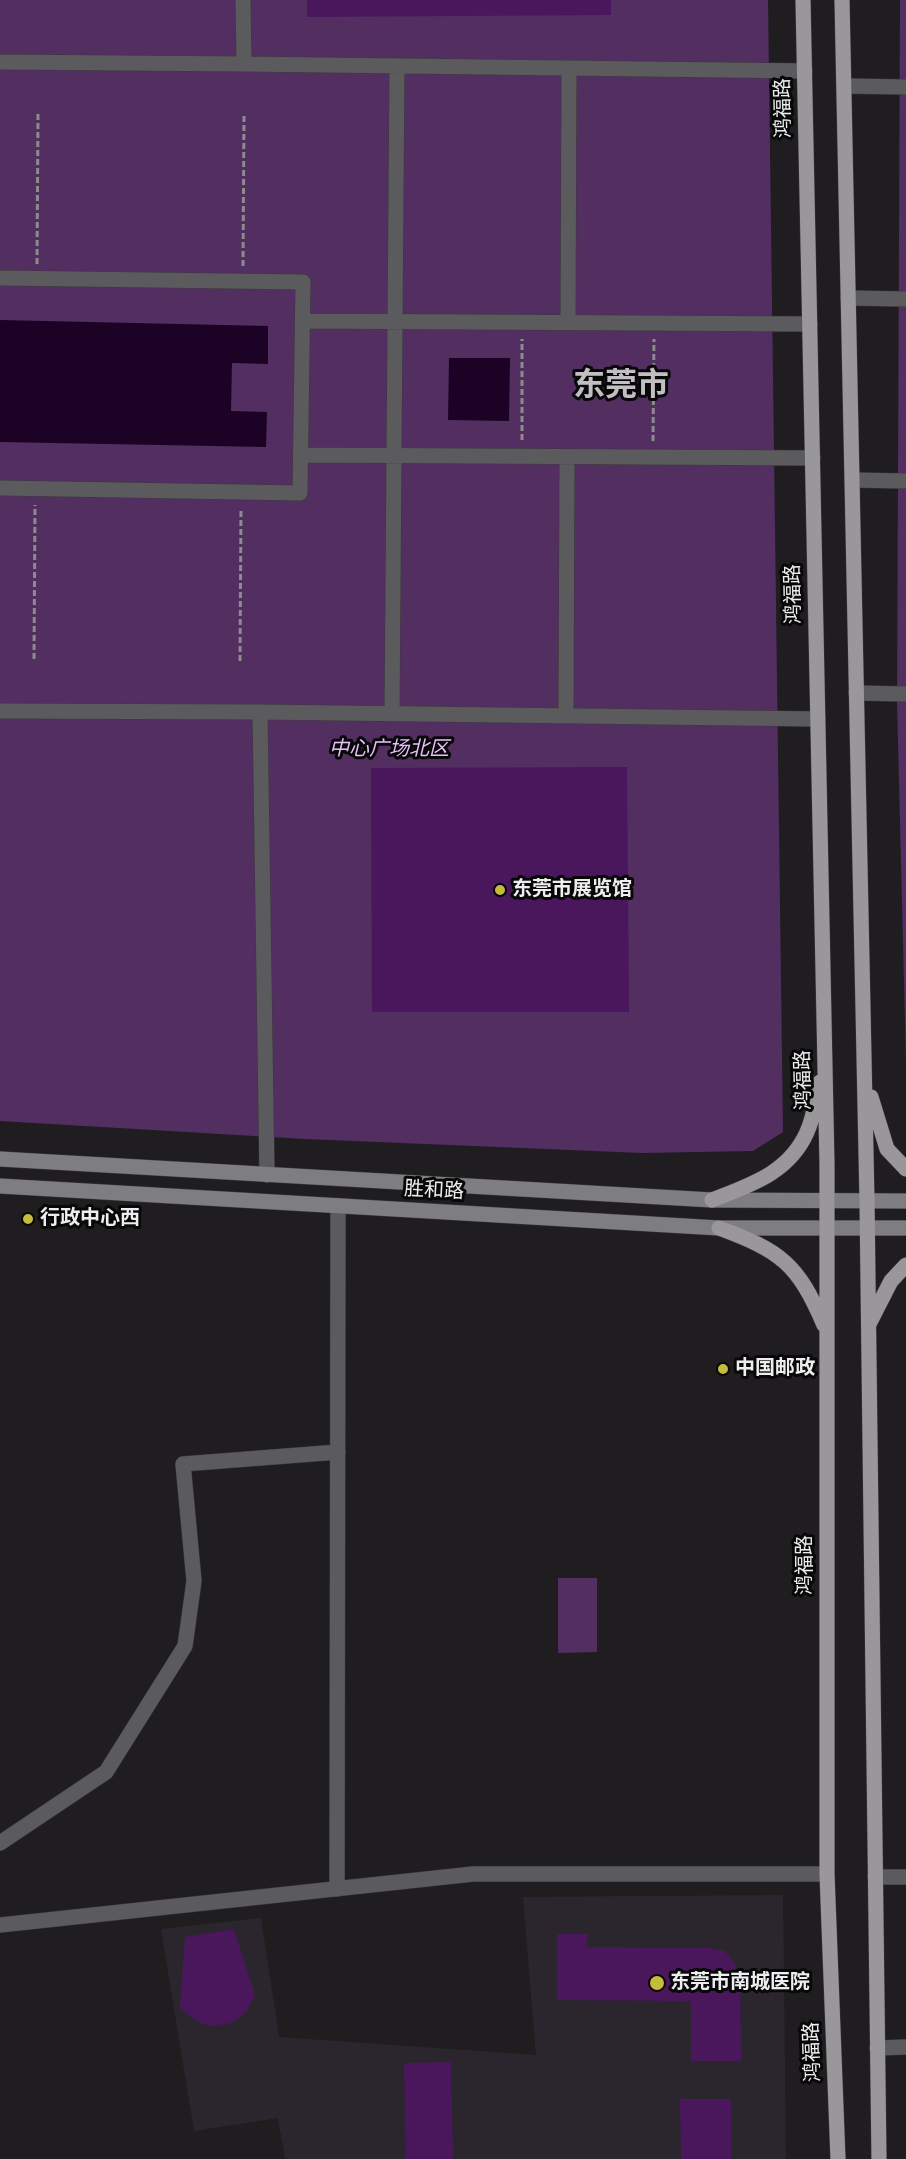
<!DOCTYPE html>
<meta charset="utf-8">
<style>
body{margin:0}
canvas{display:block;background:#1f1d20}
</style>
<canvas width="906" height="2159"></canvas>
<script>
const c = document.querySelector('canvas').getContext('2d');
c.lineJoin = 'round';
function paint(path, color) {
  c.fillStyle = color;
  c.fill(path, 'evenodd');
}
function stroke(path, color, width, dash) {
  c.strokeStyle = color;
  c.lineWidth = width;
  c.lineCap = dash ? 'butt' : 'round';
  c.setLineDash(dash || []);
  c.stroke(path);
}
function label(font, color, halo, rows, align = 'center') {
  c.font = font + ' "Times New Roman","Noto Sans SC",serif';
  c.lineWidth = 6;
  c.setLineDash([]);
  c.textBaseline = 'middle';
  c.strokeStyle = halo;
  c.fillStyle = color;
  for (const [text, x, y, turn = 0] of rows) {
    c.save();
    c.translate(x, y);
    c.rotate((+turn || 0) * Math.PI / 180);
    c.textAlign = isNaN(turn) ? turn : align;
    if (halo) c.strokeText(text, 0, 0);
    c.fillText(text, 0, 0);
    c.restore();
  }
}
const built = new Path2D(`
 M783,1895L786,2159H285L278,2118L194,2131L161,1929L261,1918L279,2037L536,2055L523,1897Z`);
const green = new Path2D(`
 M0,0H768L783,1132L753,1151L642,1153L305,1139L0,1121Z
 M900,0H906V1062L897,703Z
 M558,1578H597V1652L558,1653Z`);
const water = new Path2D(`
 M0,320L268,326V364L232,363L231,411L267,412L266,447L0,442Z
 M449,358H510L509,421L448,420Z`);
const building = new Path2D(`
 M307,0H611V15L307,17Z
 M627,767L629,1012H372L371,768Z
 M234,1929L255,1995L246,2012L231,2023L212,2026L203,2024L187,2014L180,2007L185,1937Z
 M557,1934H588L587,1947L708,1948L725,1951L740,1971L741,2061H691V2001L557,2000Z
 M451,2062L453,2159H406L404,2063Z
 M680,2099H731V2159H681Z`);
const path = new Path2D(`
 M37,264L38,114
 M243,266L244,114
 M522,440V339
 M653,441L654,339
 M34,659L35,505
 M240,661L241,508`);
const street = new Path2D(`
 M0,62L244,64L243,0
 M244,64L805,71
 M844,86L906,87
 M0,278L303,282L300,493L0,488
 M848,298L906,299
 M302,321L810,324
 M568,323L569,68
 M301,455L813,458
 M852,480L906,481
 M856,693L906,694
 M0,711L260,712L267,1175
 M260,712L818,719
 M392,714L397,66
 M566,716L567,457
 M0,1843L106,1772L185,1646L194,1581L183,1464L338,1452
 M875,1877H906
 M337,1889L338,1206
 M0,1925L473,1874H827
 M877,2048L906,2047`);
const secondary = new Path2D(`
 M0,1159L712,1200L906,1201
 M0,1186L719,1228H906`);
const primary = new Path2D(`
 M803,0L827,1164V1874L838,2159
 M842,0L867,1200L879,2159
 M871,1097L887,1149L906,1169
 M712,1200C750,1185 789,1173 807,1132C814,1117 816,1098 820,1082
 M719,1228C781,1251 798,1264 824,1325
 M869,1324L891,1281L906,1265`);
const markers = [
 [500,890,6,"#c5bc3d"],
 [28,1219,6,"#c5bc3d"],
 [723,1369,6,"#c5bc3d"],
 [657,1983,8,"#c5bc3d"]
];
const streetNames = [
 ["鸿福路",784,108,-91],
 ["鸿福路",794,594,-91],
 ["鸿福路",804,1080,-91],
 ["胜和路",434,1191,3],
 ["鸿福路",806,1565,-90],
 ["鸿福路",813,2052,-92]
];
const parkNames = [
 ["中心广场北区",389,750]
];
const poiNames = [
 ["东莞市展览馆",512,890],
 ["行政中心西",40,1219],
 ["中国邮政",735,1369],
 ["东莞市南城医院",670,1983]
];
const townNames = [
 ["东莞市",621,387]
];
paint(built, '#2b262d');
paint(green, '#522e61');
paint(water, '#1c0325');
paint(building, '#4a175d');
stroke(street, '#3c3a3d', 16);
stroke(secondary, '#3c3a3d', 16);
stroke(primary, '#3c3a3d', 16);
stroke(path, '#8c8b8d', 3, [6, 3]);
stroke(street, '#5b5a5c', 15);
stroke(secondary, '#7e7d7f', 15);
stroke(primary, '#9a979b', 15);
for (const [x, y, r, color] of markers) {
  const dot = new Path2D();
  dot.arc(x, y, r, 0, 2 * Math.PI);
  c.fillStyle = color;
  c.fill(dot);
  stroke(dot, '#080809', 2);
}
label('20px', '#edecee', '#080809', streetNames);
label('italic 20px', '#e8bffb', '#080809', parkNames);
label('bold 20px', '#edecee', '#080809', poiNames, 'left');
label('bold 32px', '#c2bfc3', '#080809', townNames);
</script>
